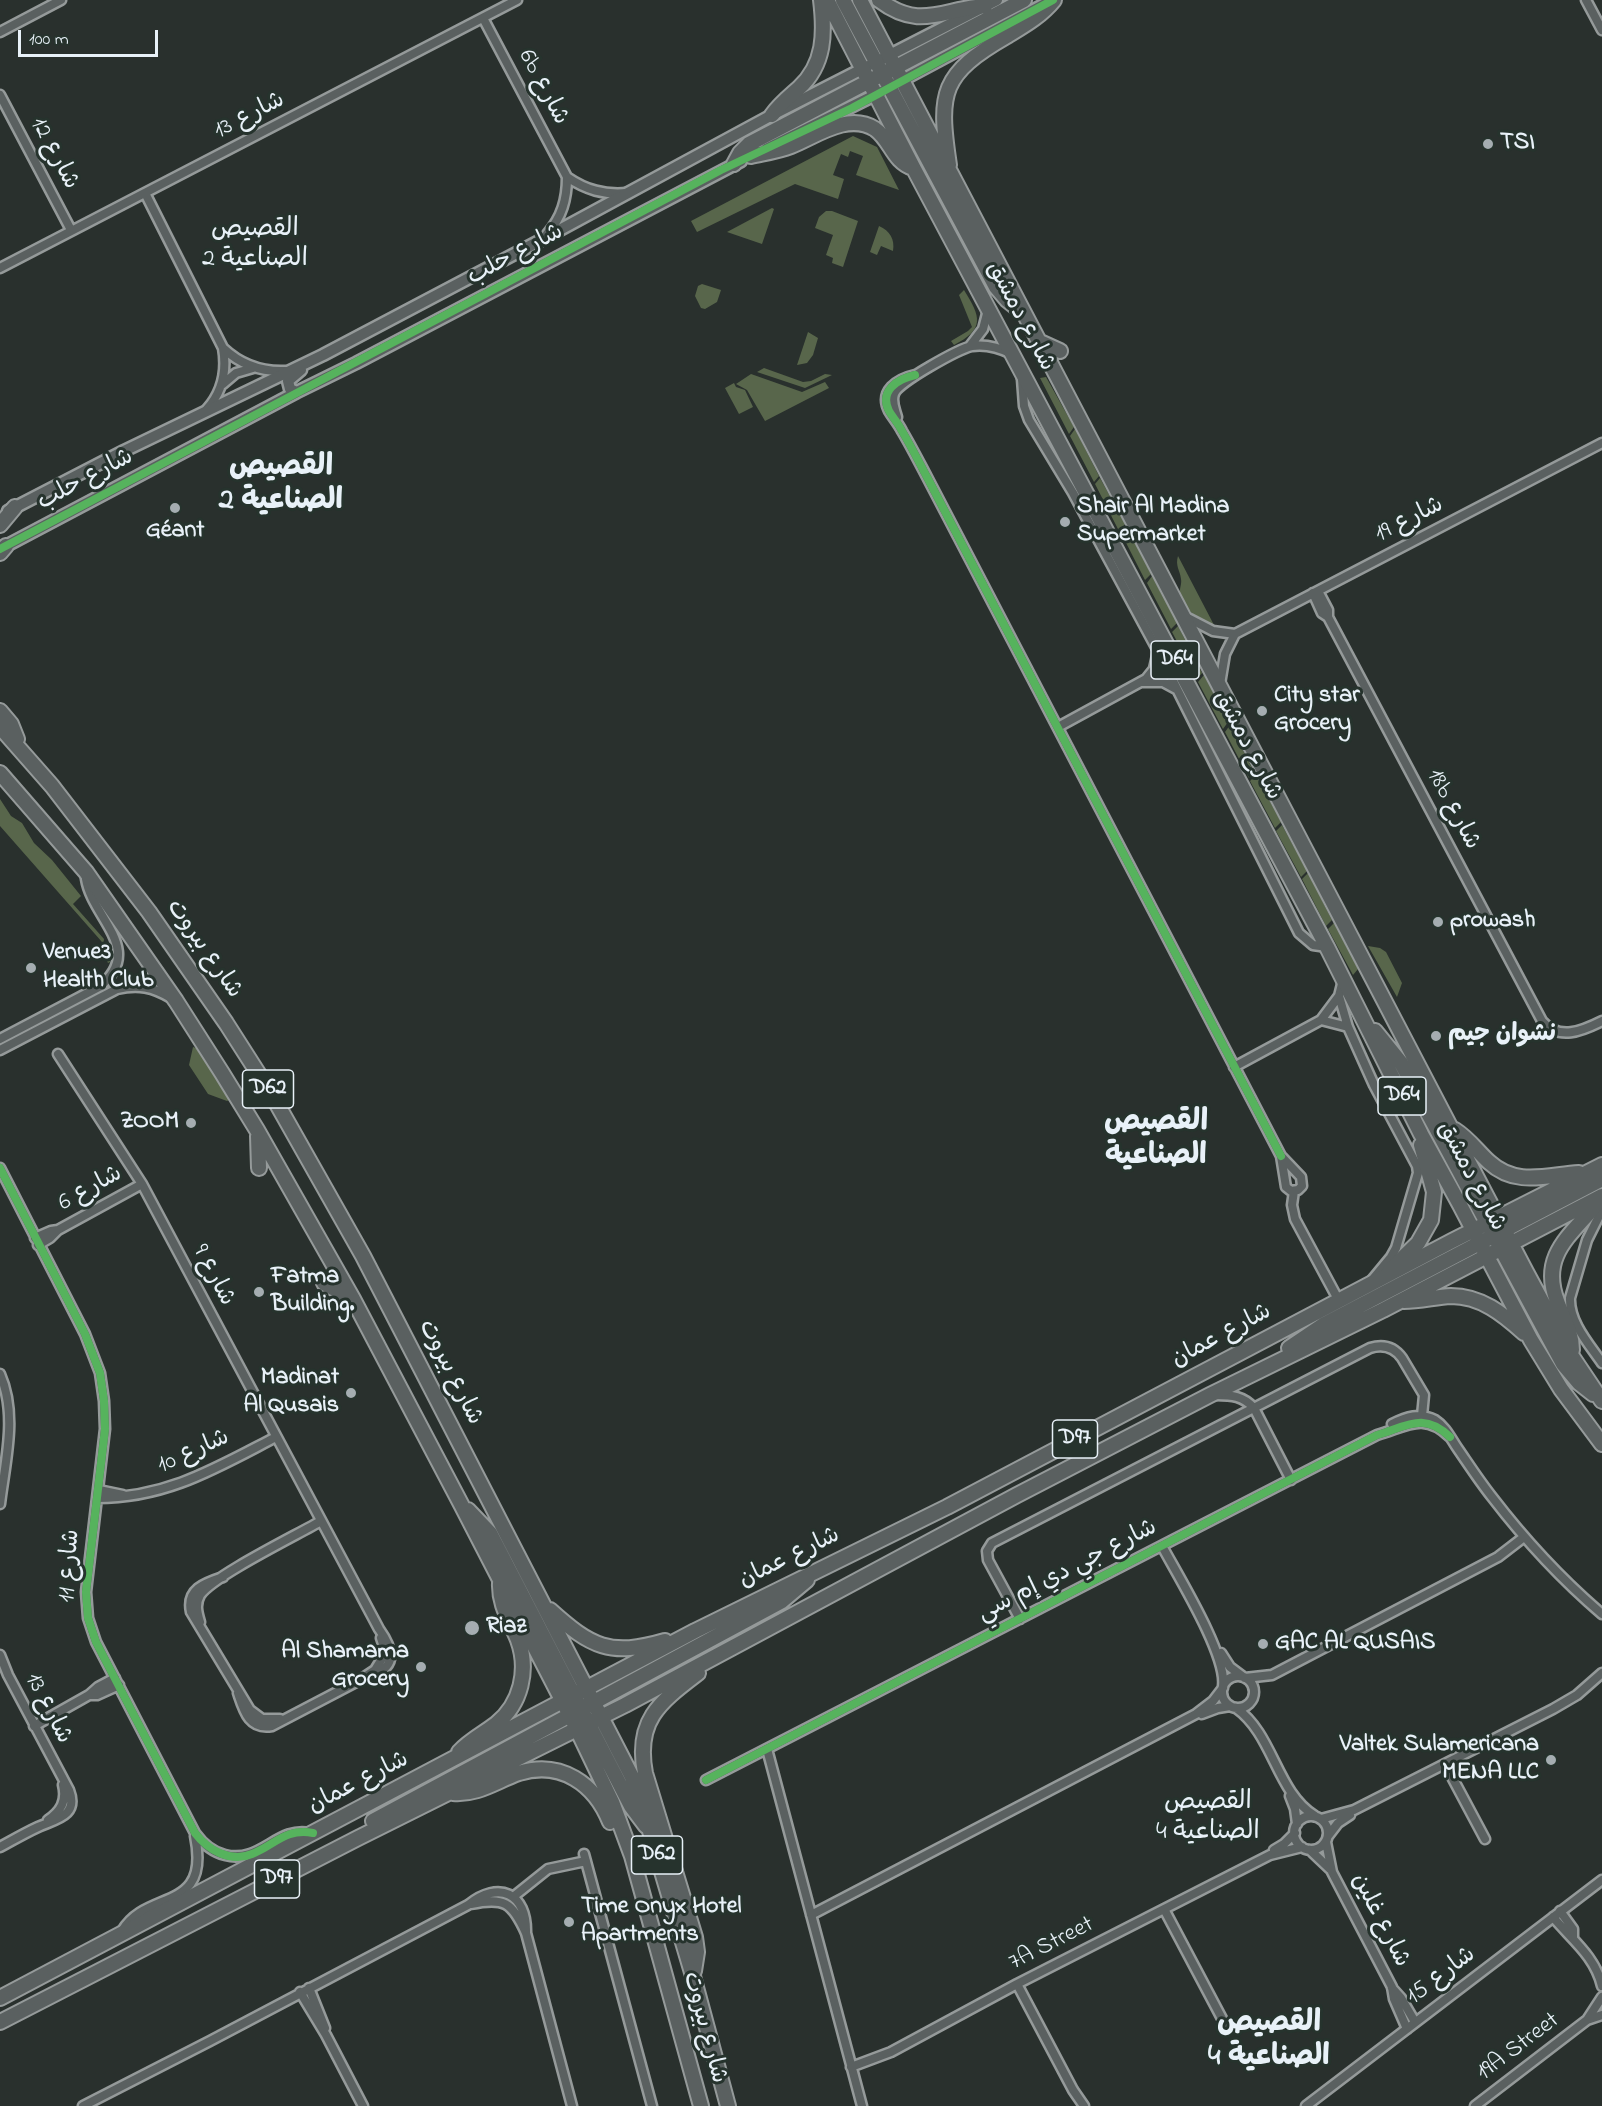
<!DOCTYPE html>
<meta charset="utf-8">
<style>
body{margin:0}
#map{position:relative;width:1602px;height:2106px;overflow:hidden;background:#29302d;font-family:"Indie Flower",sans-serif}
canvas{display:block}
.scale{position:absolute;left:18px;top:30px;width:140px;height:27px;box-sizing:border-box;border:3px solid #e8f1f8;border-top:0;padding-left:8px;font-size:18px;line-height:21px;white-space:nowrap;color:#e8f1f8;-webkit-text-stroke:4px #26332d;paint-order:stroke}
</style>
<div id="map">
<canvas width="1602" height="2106"></canvas>
<div class="scale">100 m</div>
</div>
<script>
const c = document.querySelector('canvas').getContext('2d');
c.lineJoin = 'round';
function paint(path, color) {
  c.fillStyle = color;
  c.fill(path, 'evenodd');
}
function stroke(path, color, width, dash) {
  c.strokeStyle = color;
  c.lineWidth = width;
  c.lineCap = dash ? 'butt' : 'round';
  c.setLineDash(dash || []);
  c.stroke(path);
}
function label(font, color, halo, rows, align = 'center') {
  c.font = font + ' "Indie Flower","Playpen Sans Arabic",sans-serif';
  c.lineWidth = 6;
  c.setLineDash([]);
  c.textBaseline = 'middle';
  c.strokeStyle = halo;
  c.fillStyle = color;
  for (const [text, x, y, turn = 0] of rows) {
    c.save();
    c.translate(x, y);
    c.rotate((+turn || 0) * Math.PI / 180);
    c.textAlign = isNaN(turn) ? turn : align;
    if (halo) c.strokeText(text, 0, 0);
    c.fillText(text, 0, 0);
    c.restore();
  }
}
const green = new Path2D(`
 M853,136L877,147L899,190L856,175L863,156L850,151L848,157L841,154L833,175L844,179L838,199L795,184L697,232L691,221Z
 M772,208L774,209L762,244L727,232Z
 M826,211H832L858,221L843,267L832,263L833,258L826,255L833,235L815,228L819,217Z
 M879,226C890,231 895,239 893,251L881,246L877,255L870,252Z
 M702,284L721,290L717,302L705,309L701,308L695,296L698,286Z
 M964,290C981,317 985,329 954,345L951,341L968,331L972,327L959,295Z
 M808,332L818,338L813,355L807,363L797,365Z
 M764,368L803,382L811,381L825,374L832,375L805,388L757,372Z
 M751,374L802,392L825,382L829,388L765,421L747,390L736,384Z
 M1046,377L1074,427L1069,434L1040,378Z
 M734,383L736,387L745,390L753,407L739,414L725,388Z
 M1075,429L1099,476L1094,482L1070,436Z
 M1100,478L1125,524L1119,531L1095,484Z
 M1127,527L1151,574L1145,580L1121,533Z
 M1178,556L1214,625C1200,622 1183,609 1180,594C1179,589 1182,584 1181,579C1180,570 1175,566 1178,556Z
 M1152,576L1177,623L1171,629L1147,583Z
 M1178,626L1202,673L1197,679L1172,632Z
 M1204,675L1228,722L1223,729L1198,682Z
 M1230,725L1254,772L1249,778L1225,732Z
 M1256,775L1281,822L1275,828L1250,781Z
 M0,799L11,816L22,823L34,843L52,860L81,896L73,904L104,939L103,947L109,954L110,962L108,963L100,947L102,942L0,826Z
 M1282,825L1307,871L1301,877L1276,831Z
 M1308,873L1332,920L1326,926L1302,879Z
 M1334,923L1358,969L1353,975L1328,929Z
 M1368,946L1380,948L1386,952L1402,983L1397,997Z
 M193,1047L196,1048L231,1099L227,1101L208,1094L189,1065Z`);
const minor = new Path2D(`
 M1586,0L1602,30
 M483,18L567,177C586,190 604,195 627,193
 M0,32L61,0
 M0,95L71,230
 M145,193L223,348C227,371 223,391 207,409
 M547,234C562,217 567,199 567,177
 M0,268L517,0
 M970,346L983,329L988,310
 M223,348C241,365 261,372 285,371
 M915,375C897,379 879,391 889,411C893,418 898,423 902,431C911,446 919,462 927,477L1281,1156
 M1022,379L1024,406L1029,420L1073,493L1158,651L1299,933L1313,945L1327,947
 M223,384L236,373L253,368
 M897,417C895,409 891,402 894,394C898,382 959,349 972,346C986,344 1000,348 1012,354
 M1318,591L1328,610V617L1542,1021C1559,1041 1582,1031 1602,1021
 M1313,593L1322,613L1328,617
 M1184,616L1213,631L1235,634L1602,443
 M1141,682H1163L1176,689
 M1220,684L1225,654L1235,634
 M1058,727L1146,679L1154,669L1158,651
 M1343,980L1339,996L1348,1027L1374,1085L1417,1166L1418,1173L1396,1248L1391,1257L1372,1280
 M1321,1020L1348,1027
 M0,1039L99,987C146,950 92,918 86,879
 M0,1050L117,989C138,984 153,987 171,998
 M58,1054L142,1184L379,1629C399,1657 393,1671 360,1680
 M1234,1067L1321,1020L1339,996
 M1281,1156L1301,1177L1302,1186L1298,1190L1291,1191L1286,1187Z
 M0,1168L85,1334L100,1373L104,1401L105,1429L86,1592L88,1618L96,1642L195,1833C203,1844 212,1852 225,1855C261,1864 277,1826 310,1833
 M1294,1191L1292,1205L1295,1219L1339,1301
 M1602,1210L1587,1240L1570,1298C1569,1322 1589,1344 1602,1363
 M35,1238L51,1231L58,1230
 M38,1245L50,1238L58,1230L142,1184
 M0,1374C18,1415 5,1462 0,1504
 M1216,1395C1232,1395 1243,1396 1254,1408L1291,1480
 M1392,1424C1406,1417 1420,1412 1435,1420C1446,1427 1451,1439 1458,1449C1469,1465 1480,1482 1492,1497C1525,1540 1561,1579 1602,1614
 M99,1490L123,1495
 M97,1498C167,1498 216,1468 276,1437
 M1162,1546C1178,1576 1227,1655 1223,1686
 M223,1577C205,1583 186,1589 191,1612L250,1710L262,1719H280
 M1020,1619L988,1560L987,1551L992,1543L1370,1348C1383,1344 1394,1347 1402,1358L1424,1395L1422,1416
 M200,1622C197,1612 195,1604 200,1595C213,1576 297,1535 321,1521
 M1221,1653L1230,1667L1242,1676
 M0,1655L8,1675L69,1790C79,1816 56,1819 38,1827C25,1833 13,1840 0,1847
 M1222 1692a16 16 0 1 1 32 0a16 16 0 1 1-32 0Z
 M1245,1678L1272,1675L1498,1557L1524,1537
 M238,1693C244,1711 249,1730 272,1726L360,1680L375,1670L383,1657L384,1647L381,1638
 M89,1695H97L119,1685
 M1236,1708C1274,1735 1276,1792 1315,1816
 M1202,1714L1218,1708L1230,1706
 M34,1726L89,1695L98,1687L115,1678
 M767,1749L862,2106
 M1445,1764L1485,1839
 M706,1780L1377,1435C1406,1427 1423,1411 1450,1437
 M1290,1796L1295,1809L1297,1824
 M1294 1833a17 17 0 1 1 34 0a17 17 0 1 1-34 0Z
 M1321,1819L1354,1810L1553,1709L1577,1695L1602,1673
 M48,1820C61,1811 67,1801 63,1785
 M1328,1836L1338,1823L1350,1815
 M1326,1842L1332,1872L1392,1987L1394,1999L1407,2029
 M1274,1850L1284,1844L1295,1833
 M1310,1850L1330,1869
 M584,1854L652,2106
 M513,1897L548,1869L586,1861
 M471,1904C504,1897 512,1902 526,1933L572,2106
 M1164,1909L1227,2028
 M1560,1911L1573,1929V1938
 M811,1915L1196,1714L1213,1701L1223,1688
 M1553,1917C1571,1939 1595,1956 1602,1986
 M122,1931C147,1888 211,1914 195,1836
 M1017,1984L1073,2090L1084,2106
 M309,1988L325,2028
 M1392,1988L1401,1998L1415,2022
 M300,1992L326,2035L363,2106
 M1587,2020L1602,2015
 M851,2067L891,2052L1017,1984L1270,1855L1302,1847
 M83,2106L210,2041L468,1905C499,1880 527,1893 526,1933
 M1306,2106L1602,1880
 M1475,2106L1587,2020L1602,1997`);
const tertiary = new Path2D(`
 M882,59L997,0
 M897,83L1045,4
 M766,149L881,92
 M297,392L290,389L288,381L301,370
 M8,511L124,451L323,355L543,239L772,115L868,66
 M0,549L297,392L356,363L741,161`);
const primary = new Path2D(`
 M827,0L914,169L1327,947L1421,1134L1460,1205L1531,1340L1561,1389L1602,1444
 M843,0L996,287L1007,300L1017,308
 M860,0C1079,426 1306,847 1526,1272L1571,1355L1602,1401
 M879,0C920,31 942,9 985,6
 M772,115C780,104 789,97 799,88C825,64 825,33 821,0
 M751,156C764,153 778,151 791,146C816,136 848,112 875,129C891,140 893,162 913,168
 M734,164L740,153L749,144L1024,0
 M949,165C938,92 941,74 1007,36C1025,25 1041,16 1054,0
 M1038,341L1060,351
 M0,525L15,507
 M0,553L6,546
 M0,711L11,724L17,739
 M0,727L52,786L149,912L226,1023L272,1095L363,1256L632,1777L641,1801L693,1976L728,2106
 M0,773L86,872L176,1001L222,1073L257,1130L353,1299L462,1506L577,1729L612,1802L632,1856L701,2106
 M1375,1031L1401,1063L1563,1364L1579,1383L1593,1394
 M1455,1130C1469,1139 1477,1151 1489,1162C1516,1187 1547,1175 1579,1173
 M258,1136L259,1168
 M1390,1270L1418,1243L1431,1220L1434,1192L1421,1145
 M324,1283L353,1299
 M1404,1301C1420,1301 1435,1297 1451,1296C1481,1296 1503,1314 1524,1333
 M1289,1348L1323,1325L1602,1179
 M1572,1350C1572,1331 1563,1318 1557,1301C1539,1254 1573,1234 1598,1202
 M468,1510L490,1533L631,1806L646,1826
 M550,1610C591,1647 610,1657 665,1641
 M459,1752C470,1740 483,1734 496,1724C521,1704 529,1670 518,1640C510,1620 499,1605 500,1583
 M453,1793C478,1795 496,1781 519,1773C561,1760 595,1784 610,1822
 M373,1821L782,1601L807,1580
 M694,1971L697,1952L695,1937L645,1773C635,1720 660,1702 698,1673
 M0,1998L695,1631L947,1507L1452,1241L1602,1165
 M0,2022L358,1838L625,1705L1017,1495L1210,1395L1383,1310L1602,1196`);
const cycleway = new Path2D(`
 M915,375C897,379 879,391 889,411C893,418 898,423 902,431C911,446 919,462 927,477L1281,1156
 M0,549L721,170L852,108L1053,0
 M0,1168L85,1334L100,1373L104,1401L105,1429L86,1592L88,1618L96,1642L195,1833C208,1850 230,1863 252,1854C275,1845 285,1828 313,1833
 M706,1780L1377,1435C1406,1427 1423,1411 1450,1437`);
const markers = [
 [1488,144,6,"#a5adb1"],
 [175,508,6,"#a5adb1"],
 [1065,522,6,"#a5adb1"],
 [1262,711,6,"#a5adb1"],
 [1438,922,6,"#a5adb1"],
 [31,968,6,"#a5adb1"],
 [1436,1036,6,"#a5adb1"],
 [191,1123,6,"#a5adb1"],
 [259,1292,6,"#a5adb1"],
 [351,1393,6,"#a5adb1"],
 [472,1628,8,"#a5adb1"],
 [1263,1644,6,"#a5adb1"],
 [421,1667,6,"#a5adb1"],
 [1551,1760,6,"#a5adb1"],
 [569,1922,6,"#a5adb1"]
];
const shields = [
 [1175,660,48],
 [268,1089,51],
 [1402,1096,48],
 [1075,1439,45],
 [657,1855,51],
 [277,1879,45]
];
const shieldNames = [
 ["D64",1175,660],
 ["D62",268,1089],
 ["D64",1402,1096],
 ["D97",1075,1439],
 ["D62",657,1855],
 ["D97",277,1879]
];
const streetNames = [
 ["6b شارع",542,88,62],
 ["شارع 13",250,117,-27],
 ["شارع 12",53,154,62],
 ["شارع حلب",516,256,-28],
 ["شارع دمشق",1019,317,62],
 ["شارع حلب",86,481,-28],
 ["شارع 19",1410,521,-27],
 ["شارع دمشق",1246,746,62],
 ["18b شارع",1452,810,62],
 ["شارع بيروت",203,950,55],
 ["شارع دمشق",1470,1177,62],
 ["شارع 6",91,1190,-29],
 ["شارع 9",212,1276,62],
 ["شارع عمان",1222,1337,-28],
 ["شارع بيروت",449,1373,63],
 ["شارع 10",194,1453,-24],
 ["شارع عمان",790,1559,-26],
 ["شارع 11",71,1566,-86],
 ["شارع جي دي إم سي",1068,1572,-27],
 ["شارع 13",47,1709,63],
 ["شارع عمان",359,1784,-27],
 ["شارع غلين",1379,1921,63],
 ["7A Street",1052,1945,-27],
 ["شارع 15",1442,1977,-37],
 ["شارع بيروت",703,2028,75],
 ["19A Street",1519,2048,-37]
];
const poiNames = [
 ["TSI",1500,144],
 ["Shair Al Madina",1077,508],
 ["Supermarket",1077,536],
 ["Géant",175,532,"center"],
 ["City star",1274,697],
 ["Grocery",1274,725],
 ["prowash",1450,922],
 ["Venue3",43,954],
 ["Health Club",43,982],
 ["نشوان جيم",1448,1036],
 ["ZOOM",179,1123,"right"],
 ["Fatma",271,1278],
 ["Building.",271,1306],
 ["Madinat",339,1379,"right"],
 ["Al Qusais",339,1407,"right"],
 ["Riaz",486,1628],
 ["GAC AL QUSAIS",1275,1644],
 ["Al Shamama",409,1653,"right"],
 ["Grocery",409,1681,"right"],
 ["Valtek Sulamericana",1539,1746,"right"],
 ["MENA LLC",1539,1774,"right"],
 ["Time Onyx Hotel",581,1908],
 ["Apartments",581,1936]
];
const neighbourhoodNames = [
 ["القصيص",255,231],
 ["الصناعية 2",255,261],
 ["القصيص",1208,1804],
 ["الصناعية 4",1208,1834]
];
const districtNames = [
 ["القصيص",281,469],
 ["الصناعية 2",281,503],
 ["القصيص",1156,1124],
 ["الصناعية",1156,1158],
 ["القصيص",1269,2025],
 ["الصناعية 4",1269,2059]
];
paint(green, '#58664b');
stroke(minor, '#959a9a', 13);
stroke(tertiary, '#959a9a', 15);
stroke(primary, '#959a9a', 18);
stroke(minor, '#5a6060', 8);
stroke(tertiary, '#5a6060', 10);
stroke(primary, '#5a6060', 14);
stroke(cycleway, '#56b35d', 8);
for (const [x, y, r, color] of markers) {
  const dot = new Path2D();
  dot.arc(x, y, r, 0, 2 * Math.PI);
  c.fillStyle = color;
  c.fill(dot);
  stroke(dot, '#26332d', 2);
}
for (const [x, y, w] of shields) {
  const box = new Path2D();
  box.roundRect(x - w / 2, y - 19, w, 38, 4.5);
  c.fillStyle = '#26332d';
  c.fill(box);
  stroke(box, '#e8f1f8', 1.5);
}
label('bold 22px', '#e8f1f8', null, shieldNames);
label('24px', '#e8f1f8', '#26332d', streetNames);
label('bold 24px', '#e8f1f8', '#26332d', poiNames, 'left');
label('26px', '#e8f1f8', '#26332d', neighbourhoodNames);
label('bold 30px', '#e8f1f8', '#26332d', districtNames);
</script>
